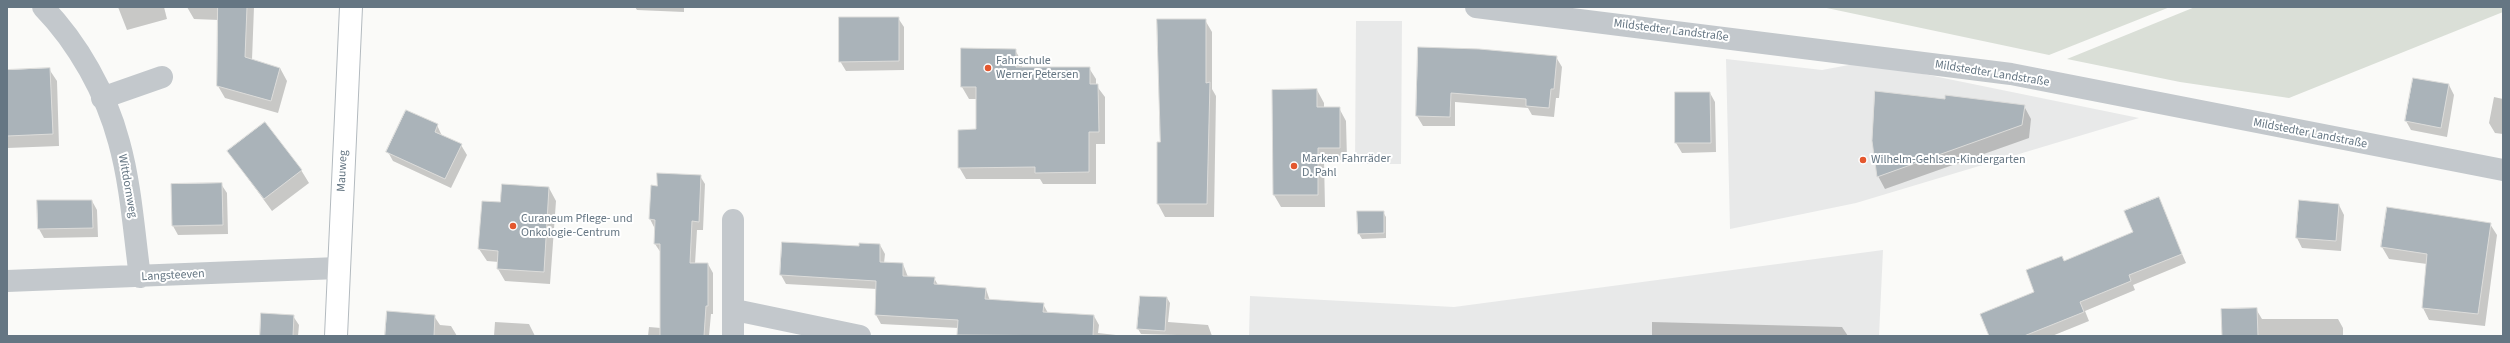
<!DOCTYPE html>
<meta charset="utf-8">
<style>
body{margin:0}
#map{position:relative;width:2510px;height:343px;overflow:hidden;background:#fafaf8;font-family:"Source Sans 3",sans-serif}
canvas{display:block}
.frame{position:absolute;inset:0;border:8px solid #657683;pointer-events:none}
</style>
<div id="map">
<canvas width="2510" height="343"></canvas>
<div class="frame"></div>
</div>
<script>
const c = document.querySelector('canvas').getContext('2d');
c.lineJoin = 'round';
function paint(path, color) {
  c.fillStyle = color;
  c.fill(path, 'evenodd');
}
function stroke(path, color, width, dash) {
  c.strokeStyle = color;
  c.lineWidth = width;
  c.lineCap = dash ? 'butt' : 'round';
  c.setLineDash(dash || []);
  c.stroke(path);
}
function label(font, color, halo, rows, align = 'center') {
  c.font = font + ' "Source Sans 3",sans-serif';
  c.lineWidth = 4;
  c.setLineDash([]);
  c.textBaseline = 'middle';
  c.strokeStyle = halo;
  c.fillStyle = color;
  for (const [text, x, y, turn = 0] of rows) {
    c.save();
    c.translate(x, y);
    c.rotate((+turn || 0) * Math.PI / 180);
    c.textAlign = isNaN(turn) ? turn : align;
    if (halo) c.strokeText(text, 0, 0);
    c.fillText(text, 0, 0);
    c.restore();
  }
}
const built = new Path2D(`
 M1356,21H1402L1401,164H1355Z
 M1726,59L1822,70L1865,62L2139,118L1856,203L1730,229Z
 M1883,250L1879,336H1249L1250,296L1454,307Z`);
const green = new Path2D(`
 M1822,7H2170L2049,55Z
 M2195,7H2503V12L2289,98L2180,82L2067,59Z`);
const shadow = new Path2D(`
 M118,7H164L167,19L127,30Z
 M187,7H254L252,60L280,68L287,81L278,113L225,98L218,86L219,20L194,19Z
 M635,7H684V12L637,10Z
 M898,18L904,27V70L846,71L840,61Z
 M1205,20L1212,32V89L1216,96L1214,217H1165L1158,204V143H1161Z
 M1419,48L1556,57L1562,67L1559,98H1556L1554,117L1532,115L1528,108L1455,102V126H1423L1417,116Z
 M1015,50L1022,62V68H1089L1096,79V85L1105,97V144H1096V184H1043L1040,179H966L959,167L977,130V99H969L962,87Z
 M49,69L57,81L59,146L7,148V71Z
 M2414,79L2449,85L2454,95L2447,137L2411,130L2406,121Z
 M1317,90L1324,103V108H1339L1346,121L1347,160H1324L1325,207H1281L1274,195L1273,91Z
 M1676,93H1710L1715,102L1716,152L1682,153L1676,143Z
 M2494,97L2503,99V134L2495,133L2489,123Z
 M1946,100L2024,106L2031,119L2029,138L1885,189L1878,176Z
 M437,125L442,136L461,145L467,155L451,188L393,161L388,152Z
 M228,151L301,170L309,183L272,211Z
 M700,176L705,184L703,230H697L695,264H708L713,273V314H711L709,336H648L649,327L661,328V253L655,244V229L650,219L658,187Z
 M221,184L227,193L228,234L178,235L173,226Z
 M549,188L556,201L550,284L505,281L498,269L499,262L487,261L479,249L501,203Z
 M2158,199L2186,263L2133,285L2135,290L2085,311L2089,321L2052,336H1990L2064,262L2134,233Z
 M92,201L97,210L98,237L44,238L39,229Z
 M2300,202L2339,205L2344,215L2341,251L2302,248L2297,238Z
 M1358,212H1383L1386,217V238L1362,239L1359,234Z
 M2490,224L2497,235L2485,326L2429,320L2423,308L2427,264L2389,259L2382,247Z
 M783,243L860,247L880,245L885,254L884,263L903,264L908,277L934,278L938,285L986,289L990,301L1043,304L1048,313L1094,316L1099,325L1098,333L1125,336H959V328L881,324L876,315L877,289L786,284L781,275Z
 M1167,298L1170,303L1168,322L1208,325L1212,336L1141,334L1138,329Z
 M2256,309L2262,319H2338L2343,328V336H2223Z
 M293,316L299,325L298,336H261Z
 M434,316L440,325L451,326L457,336H386Z
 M495,322L529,324L535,336H494Z
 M1652,322L1842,327L1848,336H1652Z`);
const building = new Path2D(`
 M218,7H247L245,57L280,68L271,101L217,86Z
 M839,17H899V61L839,62Z
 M1157,19H1206V83L1210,82L1207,204H1157V142H1160Z
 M1418,47L1479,49L1557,56L1554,89H1551L1549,108L1526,106V99L1451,93L1450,117L1416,116Z
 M961,48L1016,49V67H1090V84H1098L1099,132H1089V172L1035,173V167L958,168V130L976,129V87H961Z
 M50,68L53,134L7,136V70Z
 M2413,78L2449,84L2441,128L2405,121Z
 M1317,89V107H1340V148H1318V195H1273L1272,90Z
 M1875,91L1945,99V95L2025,105L2022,125L1877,177L1872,141Z
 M1675,92H1710L1711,143H1675Z
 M406,110L438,124L435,132L462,144L445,179L386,152Z
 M265,122L302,170L264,199L227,151Z
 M657,173L701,175L699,222L692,221L690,263H708V306H706L704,336H660V244H654L655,220L649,219L651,185L657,186Z
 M222,183L223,225L172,226L171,184Z
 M502,184L549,187L544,272L497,269L498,251L478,249L482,201L500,202Z
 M2159,197L2182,254L2129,275L2131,281L2080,302L2084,312L2024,336H1989L1980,314L2034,292L2026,270L2062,256L2064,261L2133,232L2124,211Z
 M37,200H92L93,228L38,229Z
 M2299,200L2339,204L2336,241L2296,238Z
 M2387,207L2491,223L2478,314L2422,308L2427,254L2381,247Z
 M1357,211H1384V233L1358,234Z
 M782,242L859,246V243L880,244V262L903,263V276L935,277L934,284L986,288L985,299L1044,303L1043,312L1094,315L1093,336L957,335L958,320L875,315L876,281L780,275Z
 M1140,296L1167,297L1165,331L1137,329Z
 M2257,308L2258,336H2222L2221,309Z
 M387,311L435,315L434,336H385Z
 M261,313L294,315L293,336H260Z`);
const street = new Path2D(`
 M43,7C78,43 106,93 119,142C131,185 134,233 140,277
 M1476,7L2011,74L2503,170
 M102,98L162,77
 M7,281L338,268
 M735,310L860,336
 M733,336V220`);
const secondary = new Path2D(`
 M336,336L351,7`);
const markers = [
 [988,68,4,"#e4572e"],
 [1863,160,4,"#e4572e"],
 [1294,166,4,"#e4572e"],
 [513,226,4,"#e4572e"]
];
const streetNames = [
 ["Mildstedter Landstraße",1671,31,7],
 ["Mildstedter Landstraße",1992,74,9],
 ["Mildstedter Landstraße",2310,134,11],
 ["Mauweg",343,171,-87],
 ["Wittdornweg",127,186,80],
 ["Langsteeven",173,276,-3]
];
const poiNames = [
 ["Fahrschule",996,61],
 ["Werner Petersen",996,75],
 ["Marken Fahrräder",1302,159],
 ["D. Pahl",1302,173],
 ["Wilhelm-Gehlsen-Kindergarten",1871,160],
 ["Curaneum Pflege- und",521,219],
 ["Onkologie-Centrum",521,233]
];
paint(built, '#e8e9e9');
paint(green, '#dadfd7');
paint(shadow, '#0003');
paint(building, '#aab3b9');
stroke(building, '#dcdcda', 1);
stroke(secondary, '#b3babf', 24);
stroke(street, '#c3c8cc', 22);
stroke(secondary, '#fff', 22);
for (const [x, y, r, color] of markers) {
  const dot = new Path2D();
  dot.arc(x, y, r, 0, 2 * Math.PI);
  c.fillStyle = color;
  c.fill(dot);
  stroke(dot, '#fff', 1.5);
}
label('12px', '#657683', '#fff', streetNames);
label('12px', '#657683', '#fff', poiNames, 'left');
</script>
